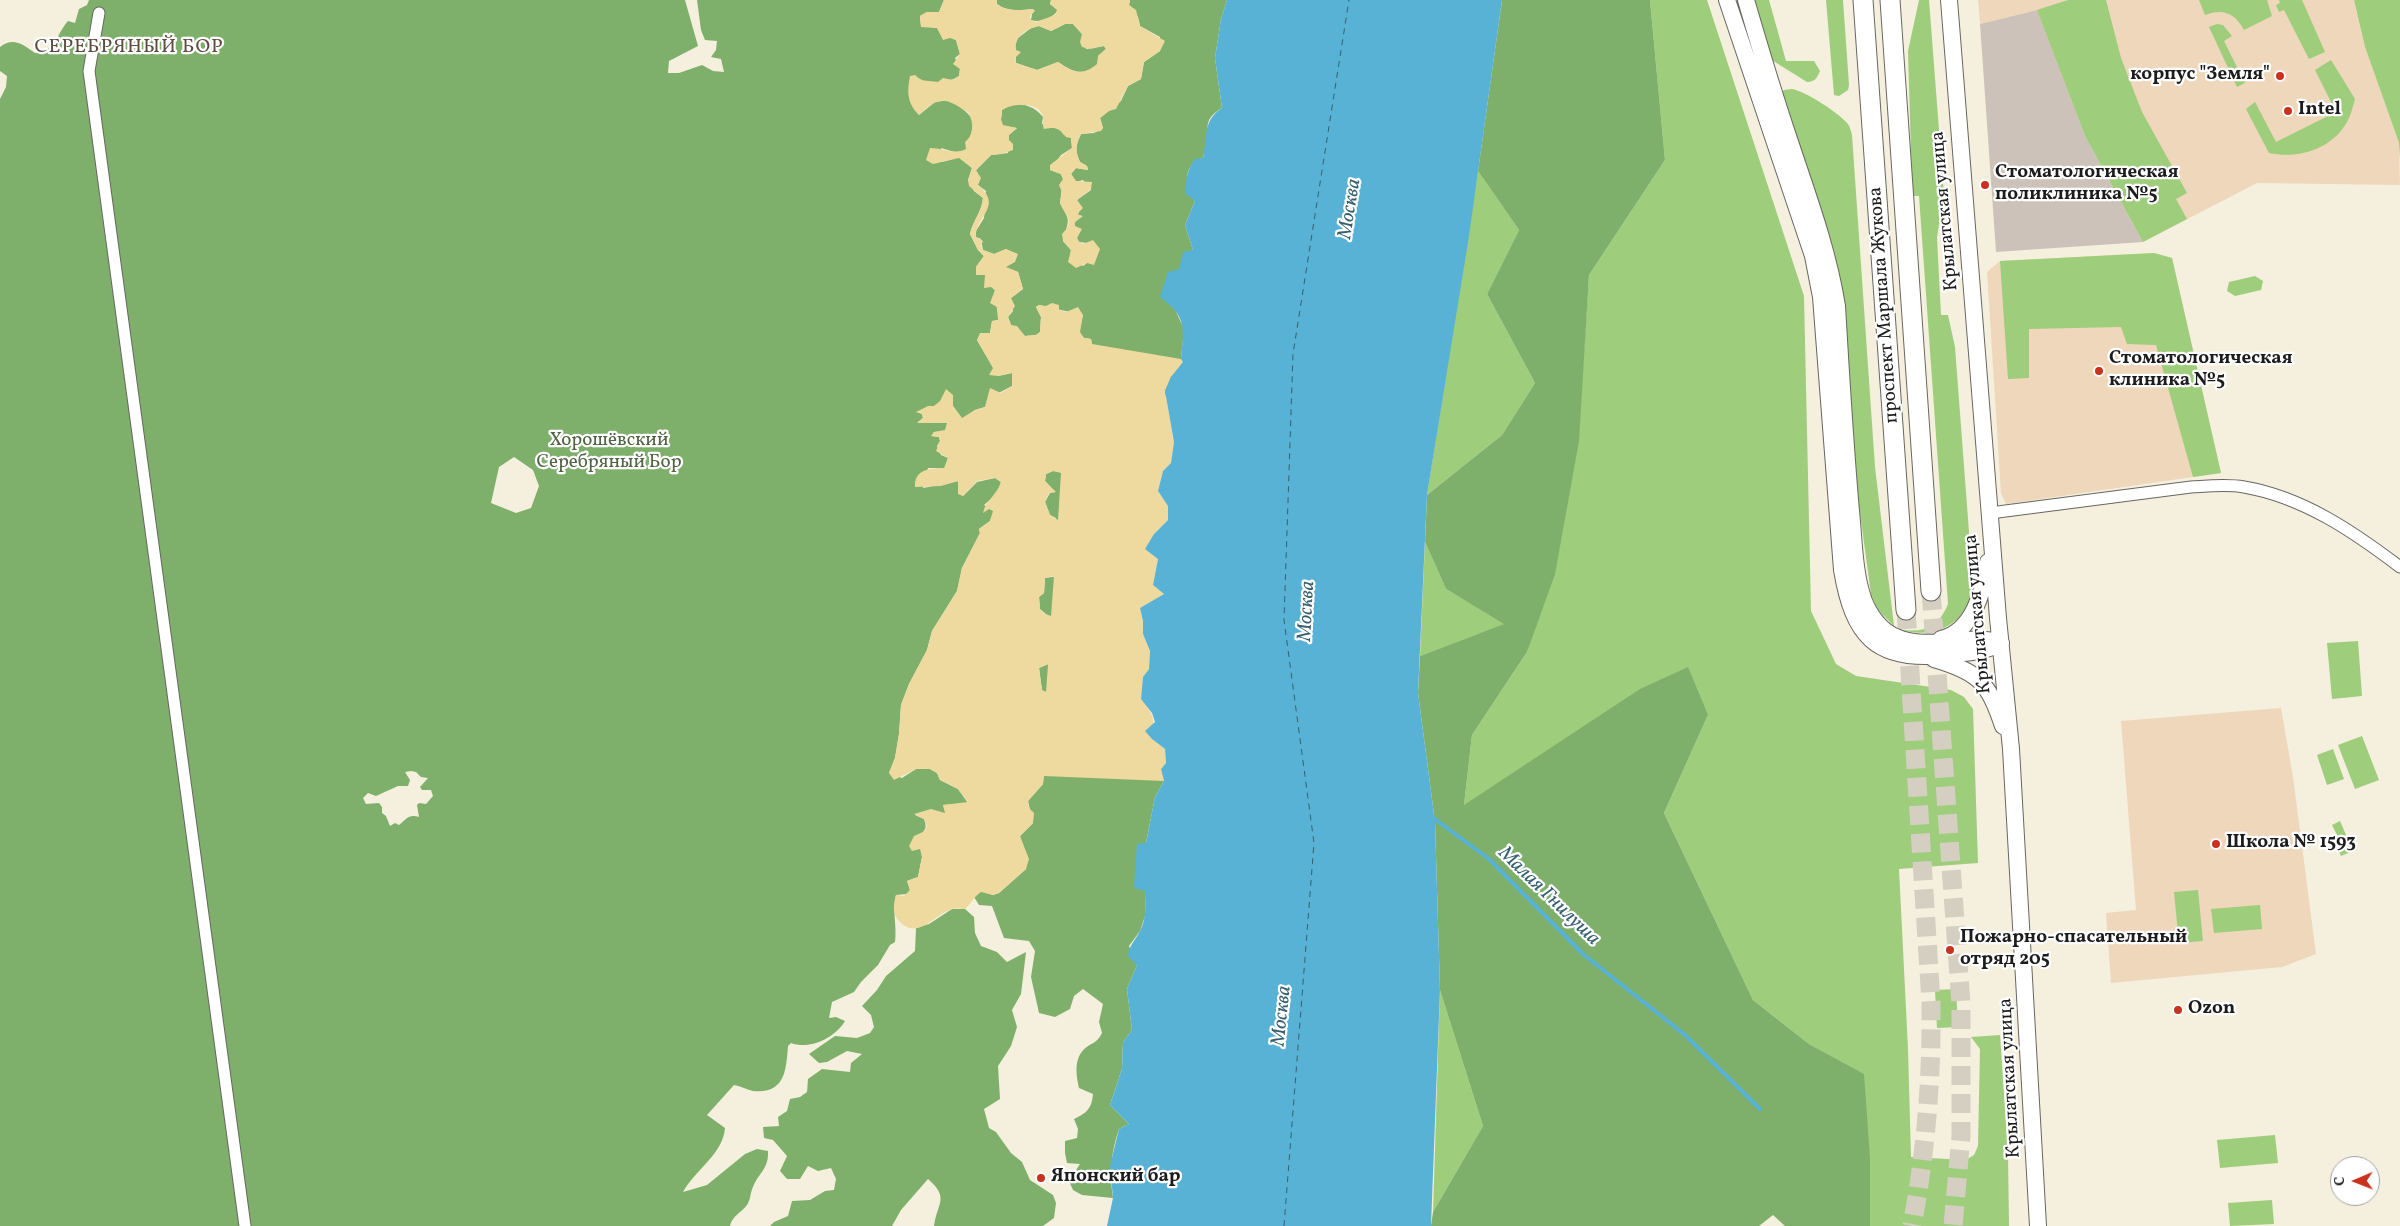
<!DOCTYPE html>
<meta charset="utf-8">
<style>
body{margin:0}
#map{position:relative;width:2400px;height:1226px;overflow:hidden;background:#f5efde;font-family:Vollkorn,serif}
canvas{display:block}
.north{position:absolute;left:2330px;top:1156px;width:50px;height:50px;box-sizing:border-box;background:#fff;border:1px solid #a4a4a4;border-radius:50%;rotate:269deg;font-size:14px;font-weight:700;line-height:20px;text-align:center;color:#1c1c1c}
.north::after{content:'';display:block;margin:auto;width:18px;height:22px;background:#c8321e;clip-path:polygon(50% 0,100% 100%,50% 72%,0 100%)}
</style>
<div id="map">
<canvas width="2400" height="1226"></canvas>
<div class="north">С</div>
</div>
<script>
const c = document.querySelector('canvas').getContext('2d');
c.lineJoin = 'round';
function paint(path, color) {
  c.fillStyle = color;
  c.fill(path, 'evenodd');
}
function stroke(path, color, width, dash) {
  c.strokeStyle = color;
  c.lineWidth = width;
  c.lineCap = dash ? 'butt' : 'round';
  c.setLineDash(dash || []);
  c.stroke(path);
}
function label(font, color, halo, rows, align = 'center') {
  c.font = font + ' Vollkorn,serif';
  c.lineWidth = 4.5;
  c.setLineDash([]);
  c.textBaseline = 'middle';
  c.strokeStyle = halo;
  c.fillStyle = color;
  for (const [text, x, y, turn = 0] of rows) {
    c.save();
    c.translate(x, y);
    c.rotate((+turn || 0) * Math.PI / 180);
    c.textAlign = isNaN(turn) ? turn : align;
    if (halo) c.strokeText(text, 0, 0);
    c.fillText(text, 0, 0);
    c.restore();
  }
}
const built = new Path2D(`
 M1978,0H2354L2365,47L2399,143L2400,185L2257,183L2143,242L2085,136L2036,10L1980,24Z
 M2154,253L2172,258L2221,473L2006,504L2001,493L1987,272L2000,261Z
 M2281,708L2293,777L2316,954L2282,967L2111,983L2106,913L2136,910L2121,721Z`);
const industrial = new Path2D(`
 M2037,10L2085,136L2143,242L1996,252L1980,24Z`);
const green = new Path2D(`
 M1650,0H1707L1804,296L1811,611L1836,664L1856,676L1951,690L1964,697L1973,709L1978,863L1899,869L1908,1049L1911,1157L1966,1160L1974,1155L1978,1146L1980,1049L1971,1037L2000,1035L2008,1154L2009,1226H1870V1165L1863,1074L1809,1044L1753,1000L1664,813L1708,715L1464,805L1472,735L1527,652L1578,441L1589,275L1665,160Z
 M1751,0H1769L1786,61H1814L1820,71C1817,78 1815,82 1807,82L1770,59Z
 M1826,0H1843L1849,85L1848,90L1839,96L1834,95Z
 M1919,0H1929L1945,208L1941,209L1937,238L1941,315H1948L1955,347L1973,585C1969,622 1937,640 1902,630C1926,632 1938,628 1948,604L1919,196H1912V186L1908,51Z
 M2068,0H2106L2121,58L2142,112L2187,193L2176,199L2187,219L2143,242L2085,136L2037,10Z
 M2199,0H2267L2272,16L2244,30C2235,13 2223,8 2205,15Z
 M2279,0H2302L2325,52L2309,59L2284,10L2279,12L2276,5L2280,3Z
 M2354,0H2400V159L2399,143L2365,47Z
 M2217,24L2223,25L2232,36L2224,41L2245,83L2237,87L2209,27Z
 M2331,60L2355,99C2353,106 2351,115 2347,122C2331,150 2298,159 2269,153L2246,109L2255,102L2276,142L2336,112L2315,70Z
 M1792,89C1805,91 1839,113 1848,124C1850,127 1851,131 1852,135L1875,467L1894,626L1877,609L1871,594L1854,469L1781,92L1784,90Z
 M1478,171L1519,230L1487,294L1535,383L1502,435L1427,495Z
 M2154,253L2172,258L2221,473L2193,477L2156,345L2127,344L2121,327L2029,329V378L2008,379L2000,261Z
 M2255,276L2263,281L2261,290L2235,296L2227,291L2229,282Z
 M1425,542L1446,589L1505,624L1420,656Z
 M2358,641L2362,696L2332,699L2327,643Z
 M2362,736L2379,780L2355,789L2338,745Z
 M2333,749L2344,779L2327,785L2317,755Z
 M2340,821L2353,851L2341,856L2337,847L2342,845L2332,825Z
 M2198,890L2203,941L2179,943L2174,892Z
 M2260,905L2262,929L2214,933L2211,909Z
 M1956,989L1958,1027L1937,1028L1935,990Z
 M1440,990L1483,1126L1433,1212Z
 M2275,1135L2278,1163L2220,1168L2217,1140Z
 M2272,1200L2274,1224L2230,1226L2228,1203Z`);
const forest = new Path2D(`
 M89,0H685L698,46L669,61L668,73H679L702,65L713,71L724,72L721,59L711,57L716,50L717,41L705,40L701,30L697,0H944L939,12H927L920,16L921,26L937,28L940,32L956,40L960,54L955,58L960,68L959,76C949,83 932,84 920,81L919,115L935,102L950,100C976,118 977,118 966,150L958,153L941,148L942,162L959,157L972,168L968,180L974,191L983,198C982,212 973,220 970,234L978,250L984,256L976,267V275H985V280L995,290C993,300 999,309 998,320L992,321L990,333L977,340L998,376L1012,373V386L989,398L985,407L975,410L962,419L953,406V395L934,406L917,412L922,414L923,418L918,422H948L945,431L934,432L932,436L939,437L940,441L937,446L941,455L948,458L945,468H928L923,488L959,481L958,493L963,496L977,482L995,478L1001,482L997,494L984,505L994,511L990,521L979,529L980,533L962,568L957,591L932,631L927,650L909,684L901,705L899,734L895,758L889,773L902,778L916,769H930L937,773L940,780L958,789L968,803L943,805L946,813L915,815L924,819C927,827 926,830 920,835L922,857L918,877L907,881L910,890L907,894L896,895C892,911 897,925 895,942L890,945L878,965L861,982L854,992L832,1002L829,1018L836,1017L845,1021C835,1038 810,1050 791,1043L788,1046C786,1069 786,1094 753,1091C747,1090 741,1086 734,1085L707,1115L725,1128C723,1154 695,1170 683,1192L707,1185L745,1154L757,1149L768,1151C769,1169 759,1172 753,1187C750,1193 751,1199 747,1205C741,1213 732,1216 730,1226H0V99L6,87L7,76L0,71V47C13,36 24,45 35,53C58,49 55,36 68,21L75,23L79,9L87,5ZM514,457L533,470L539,486L531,508L516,513L491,503L499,467ZM411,771L416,772L421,777L428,778L420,787L422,790H431L433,796L426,804L419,803L417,805L419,817C408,814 407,819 399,825L395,823L390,826L386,816L382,813V807L379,803L366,804L363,798L368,793L376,796L398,786H408L410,780L405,772Z
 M997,0H1051L1050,4L1058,10C1053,18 1040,23 1031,20L1033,9C1021,10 1007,12 997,4Z
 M1130,0H1227L1221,19L1215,58L1222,108C1206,118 1208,122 1207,138C1207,145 1204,152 1203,158L1195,160C1182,177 1187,183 1195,201L1185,225L1193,250L1174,307L1184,329L1181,359L1184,362L1054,616H1048L1040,609L1039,597L1044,593L1045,578L1059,576L1057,571L1050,573L1042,568L1048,563H1056L1058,544L1052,542L1048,537L1056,518L1050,515L1045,502L1050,493L1055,492L1045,481L1046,474L1053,471L1060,472L1100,400L1091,339L1084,338L1079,332L1083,315L1039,305L1036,307L1041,317L1040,332L1036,335L1025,336L1011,325L1008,317L1013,311L1011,298L1023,289L1018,272L1005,267L1012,253L1006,249L994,254L983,250L981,239L976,237V231L984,218L986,191L978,185L976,170L991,155L1008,153L1009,135L1017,128L1003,126L1001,120L1002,110C1016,100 1033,104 1043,117L1042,124L1061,130L1063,134L1071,138L1072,148L1061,155L1050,170L1061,174L1063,179L1060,203C1071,223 1069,218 1063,241L1071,250L1070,257L1083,266L1087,263V243L1079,242L1077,238L1078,229L1075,226V222L1082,216L1078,215L1080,205L1077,200L1091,190L1083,180L1076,182L1071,174L1076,168L1088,170L1087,166L1080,162C1075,151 1075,145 1081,134L1094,133L1103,128L1100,118L1121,101L1128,86L1141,79L1144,62L1160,51V37L1140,26L1138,17L1129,5Z
 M1502,0H1650L1665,160L1589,275L1579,441L1555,574L1527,652L1472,735L1464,805L1640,689L1688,667L1708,715L1664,813L1753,1000L1809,1044L1864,1074L1870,1158V1226H1785L1773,1215L1759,1226H1431L1433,1212L1483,1126L1440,990L1435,822L1418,693L1420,656L1504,624L1446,589L1425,542L1427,495L1502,435L1535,383L1487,294L1519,230L1478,171Z
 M1065,24H1073L1082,34L1086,49L1104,46L1106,49L1098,56V64C1082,77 1073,72 1058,62L1037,70L1016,63L1015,45L1018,38L1031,28L1039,26L1051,31Z
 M1053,662L1164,781L1155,797L1146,843L1145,916L1140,931L1129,946L1137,965L1127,989L1132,1030L1123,1042L1122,1069L1110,1105L1129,1124L1119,1129C1111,1153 1109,1173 1113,1198L1082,1195L1073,1190L1069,1181L1080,1164L1067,1163L1065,1153V1141L1077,1138L1078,1129L1074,1119C1087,1113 1092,1108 1093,1094L1079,1088C1076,1074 1073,1056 1088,1046C1095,1042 1098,1041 1102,1033L1099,1022L1103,1004L1083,989L1074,996L1070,1009L1055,1017L1039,1013L1031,977L1035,951L1029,941L1004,938L992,906L979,905L974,897L981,891L993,895L999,893L1026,869L1020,836L1033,823L1028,801L1043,784L1049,694L1042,690L1039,668Z
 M952,909H965L974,917L975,933L981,946L997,952L1007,962L1026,952L1021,994L1012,1010L1017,1027L1011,1046L998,1066L1000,1099L984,1109L989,1128L996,1132L1011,1153L1022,1162L1030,1180L1053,1195L1056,1203L1054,1218L1043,1226H934C937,1203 950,1198 928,1179L901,1210L892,1226H770L774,1222L788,1216L792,1201L810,1200L825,1191L834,1190L836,1179L831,1168L818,1171L808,1166L800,1179H787L780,1171L787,1156L773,1140L764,1138L763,1127L779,1126L778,1117L787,1111L790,1099L800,1097L807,1092L808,1079L822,1069L850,1072L851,1063L862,1054L847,1051L827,1062L819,1063L809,1054L835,1036L857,1038L870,1033L874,1027L871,1015L862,1006L877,990L886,976L915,951L916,928L929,924Z`);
const sand = new Path2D(`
 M944,0H997V4C1007,12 1021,10 1033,9L1035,11L1030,16L1031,20L1036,22L1055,15L1057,10L1050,4L1051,0H1130L1129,5L1136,10L1140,26L1165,41L1160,51L1144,62L1141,79L1128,86L1116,109L1109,111L1100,118L1103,128L1101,131L1081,134C1076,145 1075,151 1080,162L1087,166L1088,170L1076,168L1071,174L1076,181L1092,182L1091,189L1077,200L1083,208L1079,212L1078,215L1083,216L1075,222V226L1082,229L1077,238L1079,242L1083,244L1093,240L1100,249L1094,265L1087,263L1076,268L1068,262L1071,250L1063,241L1062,234C1076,220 1065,216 1060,203L1062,192L1059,185L1063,179L1061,174L1050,170V165L1072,148L1071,138L1066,137C1058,127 1056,127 1044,129C1042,125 1044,120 1043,116C1038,101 1012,103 1002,110L1001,120L1003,125L1017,128L1009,135V140L1013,144V150L1002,154L991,155L976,170L981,178L978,185C1004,206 975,217 976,237L983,241L981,246L983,250L994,254L1006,249L1018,254L1015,262L1006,267L1018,272L1023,289L1011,298L1015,306L1008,317L1011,325L1017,326L1025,336L1036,335L1040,332L1041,317L1036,307L1039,305L1046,306L1052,303L1059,305V310L1066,312L1078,307L1083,315L1080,332L1084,338L1091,339L1092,344L1181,359L1184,362L1171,377L1165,391L1174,442L1171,463L1163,471L1158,491L1168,506V520L1154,534L1158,559L1153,585L1164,594L1140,608L1143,621V634L1150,651L1149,669L1143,677L1141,699C1154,715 1155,718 1152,739L1165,749L1166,763L1161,769L1164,781L1044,776L1043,784L1028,801L1029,808L1034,813L1033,823L1020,836L1029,859L1026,869L999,893L993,895L981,892C973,897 972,903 965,909C962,909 957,908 953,909C936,912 920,940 901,923C892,915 893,906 896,895L904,896L910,890L907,881L918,877L922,857L920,849L912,851L909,846L914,836L925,831L927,826L924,819L914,814L931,809L945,813L943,805L968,802L958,789L940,780L937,773L930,769H916L894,780L889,773L895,758L899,734L901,705L909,684L927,650L932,631L957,591L962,568L980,533L979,529L990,521L993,511L989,509L983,513C985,501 997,495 1001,482L995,478L977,481L963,496L958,494V481L941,486L915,487C914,469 931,468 944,468L948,458L936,451L940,441L939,437L931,436L934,432L945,430L947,423H917L923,418L922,414L916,412L928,406H934L940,401L946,389L953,395V406L962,418L975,410L985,407L990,388L1001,393L1012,386V373L998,376L989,375L993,368L977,340L980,333H990L992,321L998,320L997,307L990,303L995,290L991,287L984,288L985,275H976V267L984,256L978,250L970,234C973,220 982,212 983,198L969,186L968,180L972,168L959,158L933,164L926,160L930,148C943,148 953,155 966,149L965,142C975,134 973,123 969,113C946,99 941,94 919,115C907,103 907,92 910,76L915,75C923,83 928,80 938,82L943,78L953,80L959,76L960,69L953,64L960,54L956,40L950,38L943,40L937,28L921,27L920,16L927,12H939ZM1065,24H1073L1082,34L1080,42L1082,47L1090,49L1104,46L1106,49L1098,56L1097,64C1082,77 1072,72 1058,62L1037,70L1016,63L1015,58L1021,52L1016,50C1014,35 1027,29 1039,26L1051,31ZM1053,471L1061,473L1058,520L1050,515L1045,502L1049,493L1056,492L1045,481L1046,474ZM1054,576L1051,616L1043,613L1040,609L1039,597L1044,593L1045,578ZM1048,664V665L1046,692L1042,690L1039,668Z`);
const water = new Path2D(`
 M1227,0H1502L1469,236L1427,495L1418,693L1435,822L1440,990L1431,1226H1107L1113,1198L1110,1166L1119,1129L1129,1124L1110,1105L1122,1069L1123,1042L1132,1030L1127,989L1137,965L1128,956C1129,945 1135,941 1140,931C1147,918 1145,905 1145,891L1134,888L1137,844L1146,843L1155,797L1164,781L1161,769L1166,763L1165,749L1152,739L1145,731L1155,722L1152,713L1141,699L1143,677L1149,669L1150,651L1143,634V621L1140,608L1164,594L1153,585L1158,559L1145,549L1154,534L1168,520V506L1158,491L1163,471L1171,463L1174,442L1165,391L1171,377L1183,362L1181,359C1184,329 1187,316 1160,297L1168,272L1179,269L1183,252L1193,250L1185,225L1195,201L1185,193C1186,179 1187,170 1195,159L1203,158C1208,137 1202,121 1222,108L1215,58L1221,19Z`);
const stream = new Path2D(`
 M1432,817L1489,859L1583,954L1685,1035L1760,1109`);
const ferry = new Path2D(`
 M1284,1226L1314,843L1284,620L1293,354L1349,0`);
const primaryTunnel = new Path2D(`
 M1931,591L1961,1004V1136L1953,1226
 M1906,610L1931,1002C1932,1078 1926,1151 1912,1226`);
const minor = new Path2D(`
 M99,13L89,71L245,1226
 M1990,513L2191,487C2209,486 2227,484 2244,487C2303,497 2354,532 2400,567`);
const secondary = new Path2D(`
 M1727,0L1813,256L1821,297L1842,570C1853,635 1875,662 1944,655C1964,653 1983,653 2001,643
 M1746,0C1760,48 1774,95 1790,142C1808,196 1828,250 1837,306C1841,375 1845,443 1851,511C1854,540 1854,574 1864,601C1870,616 1881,631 1896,637C1929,652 1967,632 2001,643
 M1949,0L1998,618L2011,749L2038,1226
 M1941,639C1974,631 1983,591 1988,562
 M1934,659C1979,672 1988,682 2003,726`);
const primary = new Path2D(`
 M1863,0L1906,610
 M1890,0L1931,591`);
const markers = [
 [2280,76,5,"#c8321e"],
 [2288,111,5,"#c8321e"],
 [1985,185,5,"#c8321e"],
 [2099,371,5,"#c8321e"],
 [2216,844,5,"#c8321e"],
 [1950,950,5,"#c8321e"],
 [2178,1010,5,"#c8321e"],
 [1041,1178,5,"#c8321e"]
];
const poiNames = [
 ["корпус \"Земля\"",2270,76,"right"],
 ["Intel",2298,111],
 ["Стоматологическая",1995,174],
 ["поликлиника №5",1995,196],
 ["Стоматологическая",2109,360],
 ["клиника №5",2109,382],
 ["Школа № 1593",2226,844],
 ["Пожарно-спасательный",1960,939],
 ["отряд 205",1960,961],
 ["Ozon",2188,1010],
 ["Японский бар",1051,1178]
];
const streetNames = [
 ["Крылатская улица",1946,211,-95],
 ["проспект Маршала Жукова",1885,305,-94],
 ["Крылатская улица",1979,614,-95],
 ["Крылатская улица",2011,1078,-93]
];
const parkNames = [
 ["Хорошёвский",609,442],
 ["Серебряный Бор",609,464]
];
const neighbourhoodNames = [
 ["СЕРЕБРЯНЫЙ БОР",129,48]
];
const waterNames = [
 ["Москва",1351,209,-81],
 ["Москва",1308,611,-87],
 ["Малая Гнилуша",1548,897,44],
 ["Москва",1283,1016,-84]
];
paint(built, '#eed7bb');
paint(industrial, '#ccc2b9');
paint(green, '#9ecd7b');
paint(forest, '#7eb06b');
paint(sand, '#eeda9e');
paint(water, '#58b2d5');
stroke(stream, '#58b2d5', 4);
stroke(ferry, '#37606f', 1, [6, 5]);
stroke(primaryTunnel, '#d4cfc1', 19, [19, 9]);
stroke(minor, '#686660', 13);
stroke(secondary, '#686660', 18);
stroke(primary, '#686660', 21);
stroke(minor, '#fff', 11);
stroke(secondary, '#fff', 16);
stroke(primary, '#fff', 19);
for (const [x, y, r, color] of markers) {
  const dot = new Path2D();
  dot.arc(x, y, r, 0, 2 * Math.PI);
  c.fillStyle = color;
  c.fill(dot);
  stroke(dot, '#fff', 2);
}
label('bold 19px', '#1c1c1c', '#fff', poiNames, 'left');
label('19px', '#1c1c1c', '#fff', streetNames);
label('19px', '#506342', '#fff', parkNames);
c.letterSpacing = '1px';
label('20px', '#5d4c40', '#fff', neighbourhoodNames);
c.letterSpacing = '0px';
label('italic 20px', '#37606f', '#fff', waterNames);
</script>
